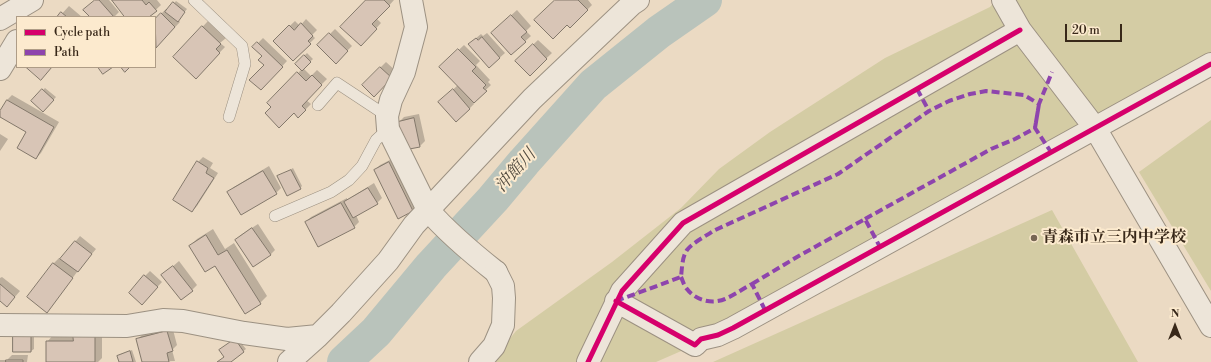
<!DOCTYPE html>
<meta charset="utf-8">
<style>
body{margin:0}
#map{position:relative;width:1211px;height:362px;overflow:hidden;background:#ebdac3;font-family:"Libre Bodoni",serif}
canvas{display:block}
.legend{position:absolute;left:16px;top:16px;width:140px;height:52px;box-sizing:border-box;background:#fceace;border:1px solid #ae9c86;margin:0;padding:5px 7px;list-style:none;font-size:12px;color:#382819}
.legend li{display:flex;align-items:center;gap:8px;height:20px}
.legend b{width:20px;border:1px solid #ae9c86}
.north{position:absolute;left:1155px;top:306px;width:40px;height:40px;-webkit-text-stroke:3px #fceace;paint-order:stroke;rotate:0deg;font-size:11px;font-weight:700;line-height:16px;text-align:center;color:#382819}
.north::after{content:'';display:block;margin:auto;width:14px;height:18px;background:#382819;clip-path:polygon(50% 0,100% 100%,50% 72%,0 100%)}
.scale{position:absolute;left:1065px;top:24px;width:57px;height:18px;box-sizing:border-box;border:2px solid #382819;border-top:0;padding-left:5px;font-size:12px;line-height:14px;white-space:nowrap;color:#382819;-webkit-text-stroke:3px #fceace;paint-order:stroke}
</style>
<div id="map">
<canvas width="1211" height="362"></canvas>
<ul class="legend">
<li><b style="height:5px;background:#d6006c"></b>Cycle path</li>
<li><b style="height:5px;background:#8e44ad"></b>Path</li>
</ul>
<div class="north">N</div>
<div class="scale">20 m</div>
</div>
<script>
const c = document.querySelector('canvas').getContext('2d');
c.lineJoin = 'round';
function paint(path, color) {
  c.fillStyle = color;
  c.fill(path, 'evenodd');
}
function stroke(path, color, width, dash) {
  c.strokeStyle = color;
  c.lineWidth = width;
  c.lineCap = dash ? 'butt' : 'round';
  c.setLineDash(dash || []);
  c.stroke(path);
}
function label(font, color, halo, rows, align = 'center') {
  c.font = font + ' "Libre Bodoni","Noto Serif JP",serif';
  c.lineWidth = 4;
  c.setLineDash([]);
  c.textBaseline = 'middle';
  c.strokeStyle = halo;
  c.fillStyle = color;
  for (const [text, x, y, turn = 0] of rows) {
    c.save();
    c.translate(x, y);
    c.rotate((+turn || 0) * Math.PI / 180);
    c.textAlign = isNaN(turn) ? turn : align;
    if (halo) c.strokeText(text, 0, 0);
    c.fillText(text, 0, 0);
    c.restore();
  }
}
const green = new Path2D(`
 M996,0H1211V53L718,335L656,362H491L516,331L612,262L681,208L719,169L770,132L885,58L990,7Z
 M1211,120V291L1139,172Z
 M1052,210L1138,362H713Z`);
const shadow = new Path2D(`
 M95,0H109L119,12L114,17H91Z
 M113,0H157L161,5L148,17H127Z
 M367,0H394L377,19L381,23L361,45Z
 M556,0H588L592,5L570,27L567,24Z
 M176,1L187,9L178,20L180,22L156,47L155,20L166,9L168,10Z
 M69,6L82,17H59Z
 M517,10L531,26L526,31L531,36L511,54L497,28Z
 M306,19L317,30L312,35L315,38L293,60L274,41L295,21L300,26Z
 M208,21L226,38L220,43L225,47L196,77L174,57Z
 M335,29L352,46L336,62L319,45Z
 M487,33L505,53L489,67L475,39L481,34L483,36Z
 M263,38L287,61L261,89L265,65L263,56L254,47Z
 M538,40L552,53L530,74L516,61Z
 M464,45L480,61L476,65L490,80L488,82L491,85L473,102L474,104L469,109L445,97L458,85L441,67Z
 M307,53L313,59L303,68L311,76L317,70L327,79L306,100L311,104L298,117L294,112L272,107L268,103L302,69L296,64Z
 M386,62L397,72L374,96L363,85Z
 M45,88L56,97L43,111L32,101Z
 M12,95L59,122L41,153L36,158L28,132L0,116V113L7,100Z
 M419,114L425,141L420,146L399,122L404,117Z
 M0,134L8,139L0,151Z
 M203,157L213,163L210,168L218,173L197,206L192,211L174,199L198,162Z
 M394,158L417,205L412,210L375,170L380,165Z
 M269,166L281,188L276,193L229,192L234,187Z
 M293,168L302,186L300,188L279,177Z
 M374,183L382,198L377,203L356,215L359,222L354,227L306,222L311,217L347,198V200Z
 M258,224L275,250L270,255L236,240L241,235Z
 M213,229L225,249L234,243L267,296L260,303L215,264L190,246L197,239Z
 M80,236L96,249L77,272L52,306L28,297L54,263L59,258L61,259Z
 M179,261L197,285L192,290L163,275Z
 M150,271L162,282L147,298L145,276Z
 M2,277L20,291L7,306L1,300L0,301V278Z
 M172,326L177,345L172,350L175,361L143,362L137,340L142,335Z
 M102,327V358L98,362H47V342L54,334Z
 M34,331V349L31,351H14Z
 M237,338L246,349L229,362H219L225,356Z
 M132,350L136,362H120L118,356L121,354Z
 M12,355H28L27,362H0V360H7Z`);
const river = new Path2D(`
 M344,362L376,332L431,266L493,199L524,162L593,85L659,32L705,0`);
const building = new Path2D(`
 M95,0H99L114,17H90L83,10Z
 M112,0H142L146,5L149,2L157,11L149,17H125Z
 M366,0H384L390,6L372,24L377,29L361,46L340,27Z
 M555,0H578L588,10L570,28L567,25L553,39L534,20Z
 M173,2L185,12L178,22L165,12Z
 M61,12L67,17H57Z
 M161,13L175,27L156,48L155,19Z
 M511,15L527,32L521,37L526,42L511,55L491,33Z
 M301,23L313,36L308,41L311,44L293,61L273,41L289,25L294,30Z
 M202,26L221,44L216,49L220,53L196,79L173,57Z
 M329,33L348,51L336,64L317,45Z
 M482,37L500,58L489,68L468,44L476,38L478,40Z
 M257,42L283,67L261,90L249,80L264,65L258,60L262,56L252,47Z
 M533,44L547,59L530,76L515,61Z
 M458,49L476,67L472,71L486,85L483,88L487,91L474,103L439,67Z
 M304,55L311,62L302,71L295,64Z
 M26,67H52L41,80Z
 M98,67H113L103,74Z
 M121,67H130L125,72Z
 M380,67L392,78L374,97L362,85Z
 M297,72L306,81L312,75L322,85L302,106L306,110L298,118L294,113L279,128L265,113L271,107L267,103Z
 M42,89L54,100L43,112L31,101Z
 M453,89L470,109L456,122L438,102Z
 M7,100L54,127L36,159L17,148L26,132L0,117V111Z
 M414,118L420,147L404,150L398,122Z
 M197,161L208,168L206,173L214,178L192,212L173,200Z
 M389,162L413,211L398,219L374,170Z
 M291,170L301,189L287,196L277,176Z
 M263,171L277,194L241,215L227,192Z
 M368,188L378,204L353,218L344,202Z
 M341,203L355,228L318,247L305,222Z
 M252,228L271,255L253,267L235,240Z
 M206,235L218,255L227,250L261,304L245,314L215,266L205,272L189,246Z
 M75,241L92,254L78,272L60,259Z
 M53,263L73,278L47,313L27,297Z
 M173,266L193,291L181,300L161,275Z
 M144,275L158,287L142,305L129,293Z
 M0,284L15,297L7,307L0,301Z
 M167,331L173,351L167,353L169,362H142L136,339Z
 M13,333H31V352H13Z
 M73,334H95V362H46V341H73Z
 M235,339L244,352L231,362H217L224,357L219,350Z
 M130,351L133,362H119L117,356Z
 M6,360H23V362H6Z`);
const service = new Path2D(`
 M194,0L242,46L245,64L229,117
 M318,105L337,83L387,116
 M275,216L331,192L349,180L362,166L376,140L388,129`);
const minor = new Path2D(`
 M411,0L416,27L404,72L391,100L387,116L388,129L428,210C448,233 472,253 496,272
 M1003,0L1020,30L1095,128L1211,326
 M0,69L17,41
 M616,301L695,345L701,339L718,335L733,328L1211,64
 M0,325L127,326L163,320L183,321L244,333L287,339L318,336
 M289,362L318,336L341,313L388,261L414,225L532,99L632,4L638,0
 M588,362L622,291L683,223L1020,30`);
const tertiary = new Path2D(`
 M0,19L32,0
 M480,362L494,346L503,325L504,298L503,286L496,272`);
const quiet = new Path2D(`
 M917,89L929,111
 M865,219L991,149L1015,139L1035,128L1039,104L1035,128L1051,152
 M681,277C683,281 684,286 687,289C696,301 714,305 727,298C736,294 744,288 752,284L765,310
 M752,284L797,257L865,219L880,247
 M616,301L681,277C682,269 682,257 687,250C692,243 706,236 713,231L838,174L929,111L949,101L970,94L986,91L1024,95L1039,104L1052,72`);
const cycleway = new Path2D(`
 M616,301L695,345L701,339L718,335L733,328L1211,64
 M588,362L622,291L683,223L1020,30`);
const markers = [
 [1034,238,4,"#776654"]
];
const poiNames = [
 ["青森市立三内中学校",1042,238]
];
const waterNames = [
 ["沖館川",516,171,-48]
];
paint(green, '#d4cca4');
paint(shadow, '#0003');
stroke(river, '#b9c3bb', 34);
paint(building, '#d8c5b6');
stroke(building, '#83786b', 1);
stroke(service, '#9c9182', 12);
stroke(minor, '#9c9182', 24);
stroke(tertiary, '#9c9182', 24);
stroke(service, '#ede5d9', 11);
stroke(minor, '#ede5d9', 22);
stroke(tertiary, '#ede5d9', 22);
stroke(quiet, '#8e44ad', 4, [8, 4]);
stroke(cycleway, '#d6006c', 5);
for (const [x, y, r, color] of markers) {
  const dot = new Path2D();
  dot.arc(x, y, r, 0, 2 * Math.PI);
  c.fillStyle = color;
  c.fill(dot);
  stroke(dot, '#fceace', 1.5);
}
label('bold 16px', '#382819', '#fceace', poiNames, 'left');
label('italic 17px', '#534c41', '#fceace', waterNames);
</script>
